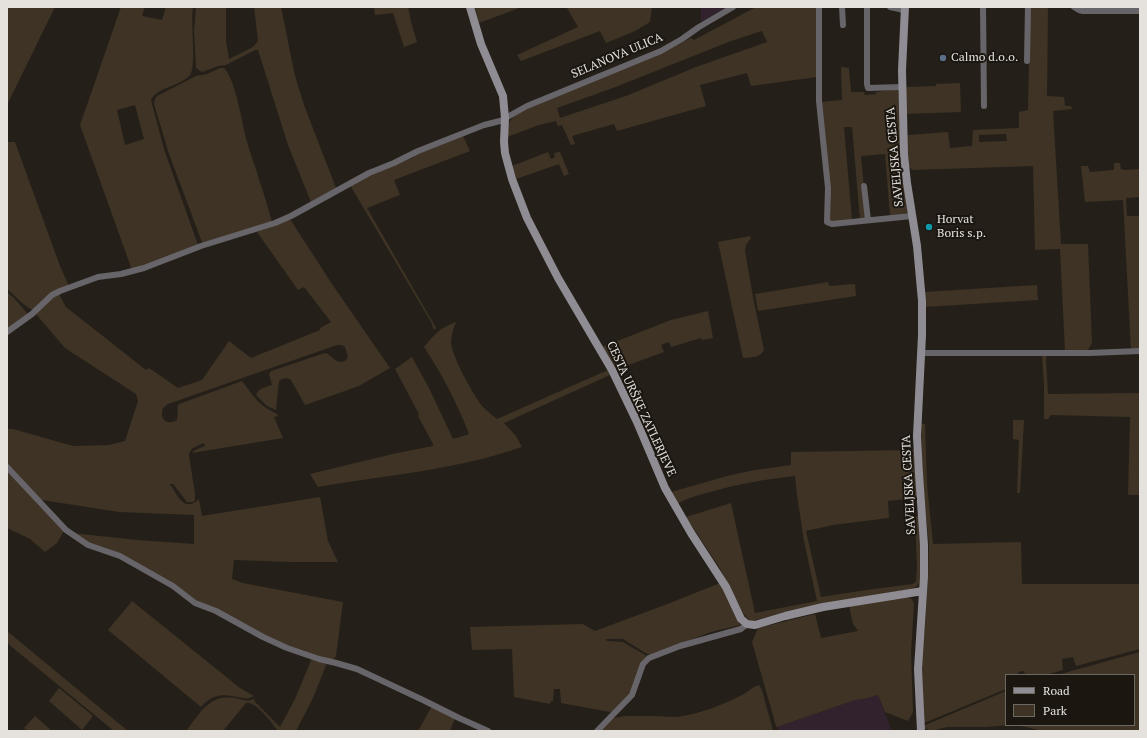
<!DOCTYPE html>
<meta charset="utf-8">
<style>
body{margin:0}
#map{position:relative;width:1147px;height:738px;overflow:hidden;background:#242019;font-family:"PT Serif",serif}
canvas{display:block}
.frame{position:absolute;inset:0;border:8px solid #e5e2de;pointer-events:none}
.legend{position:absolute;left:1005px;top:674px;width:130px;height:52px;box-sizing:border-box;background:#1b1610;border:1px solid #6c6862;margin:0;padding:5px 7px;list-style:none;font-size:12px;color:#e5e2de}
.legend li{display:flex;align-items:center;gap:8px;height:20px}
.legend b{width:20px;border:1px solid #6c6862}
</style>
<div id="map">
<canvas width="1147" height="738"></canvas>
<div class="frame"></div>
<ul class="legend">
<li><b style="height:5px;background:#8f8d93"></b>Road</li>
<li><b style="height:11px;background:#3e3324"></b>Park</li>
</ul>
</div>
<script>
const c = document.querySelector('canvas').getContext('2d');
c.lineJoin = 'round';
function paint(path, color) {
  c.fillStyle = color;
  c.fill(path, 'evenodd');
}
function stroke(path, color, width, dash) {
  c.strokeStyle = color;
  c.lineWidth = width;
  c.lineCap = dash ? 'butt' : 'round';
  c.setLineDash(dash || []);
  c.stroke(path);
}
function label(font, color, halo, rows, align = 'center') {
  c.font = font + ' "PT Serif",serif';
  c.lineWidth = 4;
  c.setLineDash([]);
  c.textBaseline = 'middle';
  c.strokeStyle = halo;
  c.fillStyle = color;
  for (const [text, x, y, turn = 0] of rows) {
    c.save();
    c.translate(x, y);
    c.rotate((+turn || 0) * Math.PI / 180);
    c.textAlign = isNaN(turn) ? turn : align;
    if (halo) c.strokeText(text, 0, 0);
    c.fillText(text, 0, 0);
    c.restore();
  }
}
const industrial = new Path2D(`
 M701,7H727L701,22Z
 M878,695L892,731H779L777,727L855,700L864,699Z`);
const green = new Path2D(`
 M7,7H55L7,105Z
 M121,7H145L142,16L162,20L166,7H193C190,22 197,66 190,75C180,87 158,86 151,100L164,149L198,245L132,270L80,125ZM135,105L144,139L125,145L117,110Z
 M196,7H226V41L229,59L253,47L258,41L254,7H281L295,76L304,105L336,188L311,202L288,145L258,50H255L226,65L219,66L202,72L196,68L194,31Z
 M374,7H408L411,22L417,42L404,47L393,13L375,15Z
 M475,7H522L479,23Z
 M568,7H652L650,22L635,31L606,43L600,31L521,61L517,55L578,27L567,8Z
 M756,7H817V77L751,86L747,73L700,85L706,106L617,131L614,124L572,136L575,144L571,145L562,125L558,126L556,121L539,125L507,137C508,126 508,119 519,113L564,93L652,58L691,38L694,40ZM762,31L767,42L696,67L626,96L560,118L557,108L613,88L731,41Z
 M1030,7H1048L1047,96L1064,97L1065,106H1071L1072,109L1053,111L1061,244H1088L1092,343L1088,350L1065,351L1060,249L1035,250L1033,166L913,170L908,167L906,136L908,135L948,132L950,148L972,146L973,130L1019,128V112L1028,110ZM1006,134L1007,141L979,142V135Z
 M841,67L849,68L851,92H864L865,95L876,94V92L898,89L902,174L908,213L893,216L890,215L885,154L861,156L867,218L860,220L852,127H844L852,220L829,222L820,102L842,100Z
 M220,68H224C236,80 242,124 247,142C255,168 265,195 272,222L203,245L169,154L154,104L155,99L157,96L196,76L207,74Z
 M960,83L961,112L905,114V87L936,86V84Z
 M463,136L470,151L394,180L400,195L367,208L436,328L434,330L431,322L350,185L357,181L412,158L417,154Z
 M7,142H15L60,266L69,286L33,310C24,307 15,295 7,289Z
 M548,152L551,159L555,157L554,153L560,152L569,174L564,176L559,164L516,179L512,166Z
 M1114,163H1120L1121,169L1125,170L1140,169V197L1126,198L1127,216H1140V349L1131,350L1123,200L1085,202L1081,166H1088L1090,172L1114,170Z
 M290,219L332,284L390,368L359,386L305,405L291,380C288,377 282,378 279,381L276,410L267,406L256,395C258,388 266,387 272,385L269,374L271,371L325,353C333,355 335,365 345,361L348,357L345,347L342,345H337L168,404L163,408C159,419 167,426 177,420C179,414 176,408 179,404L242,381C256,399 256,403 277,414L278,416L274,417L283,438L192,453L195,450L205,446L204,443C198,446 190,447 189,455L195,494V500L193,502H187L173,484H170C178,496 184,513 199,499L202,516L320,497L328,541L338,562H292L234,560L232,579L243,583L343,602L336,656L334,659L330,661L290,648L199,603L176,586L90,544L72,533L137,540L194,544V515L119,512L42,500L41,501L7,464V429H13L73,446L109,445L125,441L138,401L136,394L65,348L35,313L47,302L59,294L66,307L146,370L149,368L178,388L202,380L229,341L251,358L320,330V328L331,322L304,287L298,290L257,232Z
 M750,236L751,238L746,245L745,251L753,297L764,350C761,358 751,357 743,358L718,242Z
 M828,282L829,286L855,284L856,296L758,311L755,294Z
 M1037,285L1038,300L925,307L924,292Z
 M7,292L14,298L28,314L7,329Z
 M708,311L713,338L702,340L701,338L671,347L669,342L661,345L664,352L615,370L602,347L671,320Z
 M456,322C453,329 451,336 451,343C452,356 474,397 483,407C487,411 492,415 497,419L608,370L610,375L504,423L516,436L522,447C457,470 386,475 318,487L310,474L397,453L433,446V444L418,416L419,414L395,369L412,357L429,388L453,439L469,434C457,403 442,374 424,347C436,333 438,329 456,322Z
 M1042,355H1047L1046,360L1048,394L1140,393V495H1128L1130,417L1051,415L1048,419H1044V385Z
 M1013,420H1024L1020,493H1017L1019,440L1013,439Z
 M921,424H925L927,484L933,544L1021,542L1022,584H1140V649L1076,666L1073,657L1062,659L1063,670L1046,675H1025L1024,671L1018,672L1019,675H1006V689L924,723L921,657L925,626L928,577L929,546L923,485Z
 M914,450L917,498L888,501L889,518L833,525L806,531L821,597L873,589L913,584L916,581L917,568L915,516H919L920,540L921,581L916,587L910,589L796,609L753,621L748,619L743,613L719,567L686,517L731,503L755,613L817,601L804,541L797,495L795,476C766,479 738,484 710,492C699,495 687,498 677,504L671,492L731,475L755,470L791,465V452Z
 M7,470L64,531L57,543L45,552L30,539L7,528Z
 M720,583L740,625L711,632L654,654H647L623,639H606L607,641L623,642L647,656L633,692L614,711L610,712L561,703L560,689H554L553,701H551L550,704L514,697L512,649L472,650L470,627L583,624L595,631L670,603Z
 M907,597L912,599L914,604L911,653L913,712L908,721L885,712L878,695L864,699L855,700L777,727L776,726L752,642L758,628L815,614L821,638L858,631L853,624L849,606Z
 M132,601L240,688L254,696C241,705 222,683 201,707L108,630Z
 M7,631L128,731H114L7,643Z
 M1140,652L1139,731H1043L1021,726L1009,725L987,727H947L931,731L924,728L923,726L1006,691V725H1134V675H1057Z
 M312,658L327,663L313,698L296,731H278C272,723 256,701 246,703L223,731H186C200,713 210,693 236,698C243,700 247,702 254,699L255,702L280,727L295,699Z
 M759,685L762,690L773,731H598L612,717L615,718L624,716H652L677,717C700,714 722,705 742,695C748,692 752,687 759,685Z
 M59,688L93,716L82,730L49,701Z
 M432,706L455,718L450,731H418Z
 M35,716L52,731H28L24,728Z`);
const street = new Path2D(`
 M819,7V101L828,188L827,222L832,224L912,216
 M842,7L843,25
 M867,7V84L868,88L902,87
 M890,7L904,10
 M983,7L984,106
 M1074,7L1079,10L1083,11H1140
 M1027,61L1028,7
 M864,186L868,220
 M7,332L32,314L52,295L60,291L98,277L121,274L144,268L201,246L275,223L291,216L369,173L394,163L418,151L484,125L500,121L527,106L661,51L682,39L699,27L733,7
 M921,353H1090L1140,351
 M7,467L66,530L88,545L120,556L173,586L195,603L216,611L263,637L287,648L319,659L336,663L357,669L423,700L459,718L488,731
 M597,731L632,695L643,664L649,658L680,646L741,629L747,624`);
const secondary = new Path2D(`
 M470,7L481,44L503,96L505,118L504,142L505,153L512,179L527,218L558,278L612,370L637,422L665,488L691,533L726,587L741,619L747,624L755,625L785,616L823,607L923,591
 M905,7L902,70L904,155L907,183L917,246L922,301V335L917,436L919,474L924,545V577L918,669L921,731`);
const markers = [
 [943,58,4,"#5c6f8a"],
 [929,227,4,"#0f9aa8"]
];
const streetNames = [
 ["SELANOVA ULICA",617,56,-23],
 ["SAVELJSKA CESTA",895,157,-95],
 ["CESTA URŠKE ZATLERJEVE",641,409,65],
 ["SAVELJSKA CESTA",909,485,-93]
];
const poiNames = [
 ["Calmo d.o.o.",951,58],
 ["Horvat",937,220],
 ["Boris s.p.",937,234]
];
paint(industrial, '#31222d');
paint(green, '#3e3324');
stroke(street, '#676569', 6);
stroke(secondary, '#8f8d93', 8);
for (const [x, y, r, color] of markers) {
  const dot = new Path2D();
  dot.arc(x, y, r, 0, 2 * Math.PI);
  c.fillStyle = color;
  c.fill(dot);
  stroke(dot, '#1b1610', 1.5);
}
label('12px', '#e5e2de', '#1b1610', streetNames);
label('12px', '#e5e2de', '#1b1610', poiNames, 'left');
</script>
